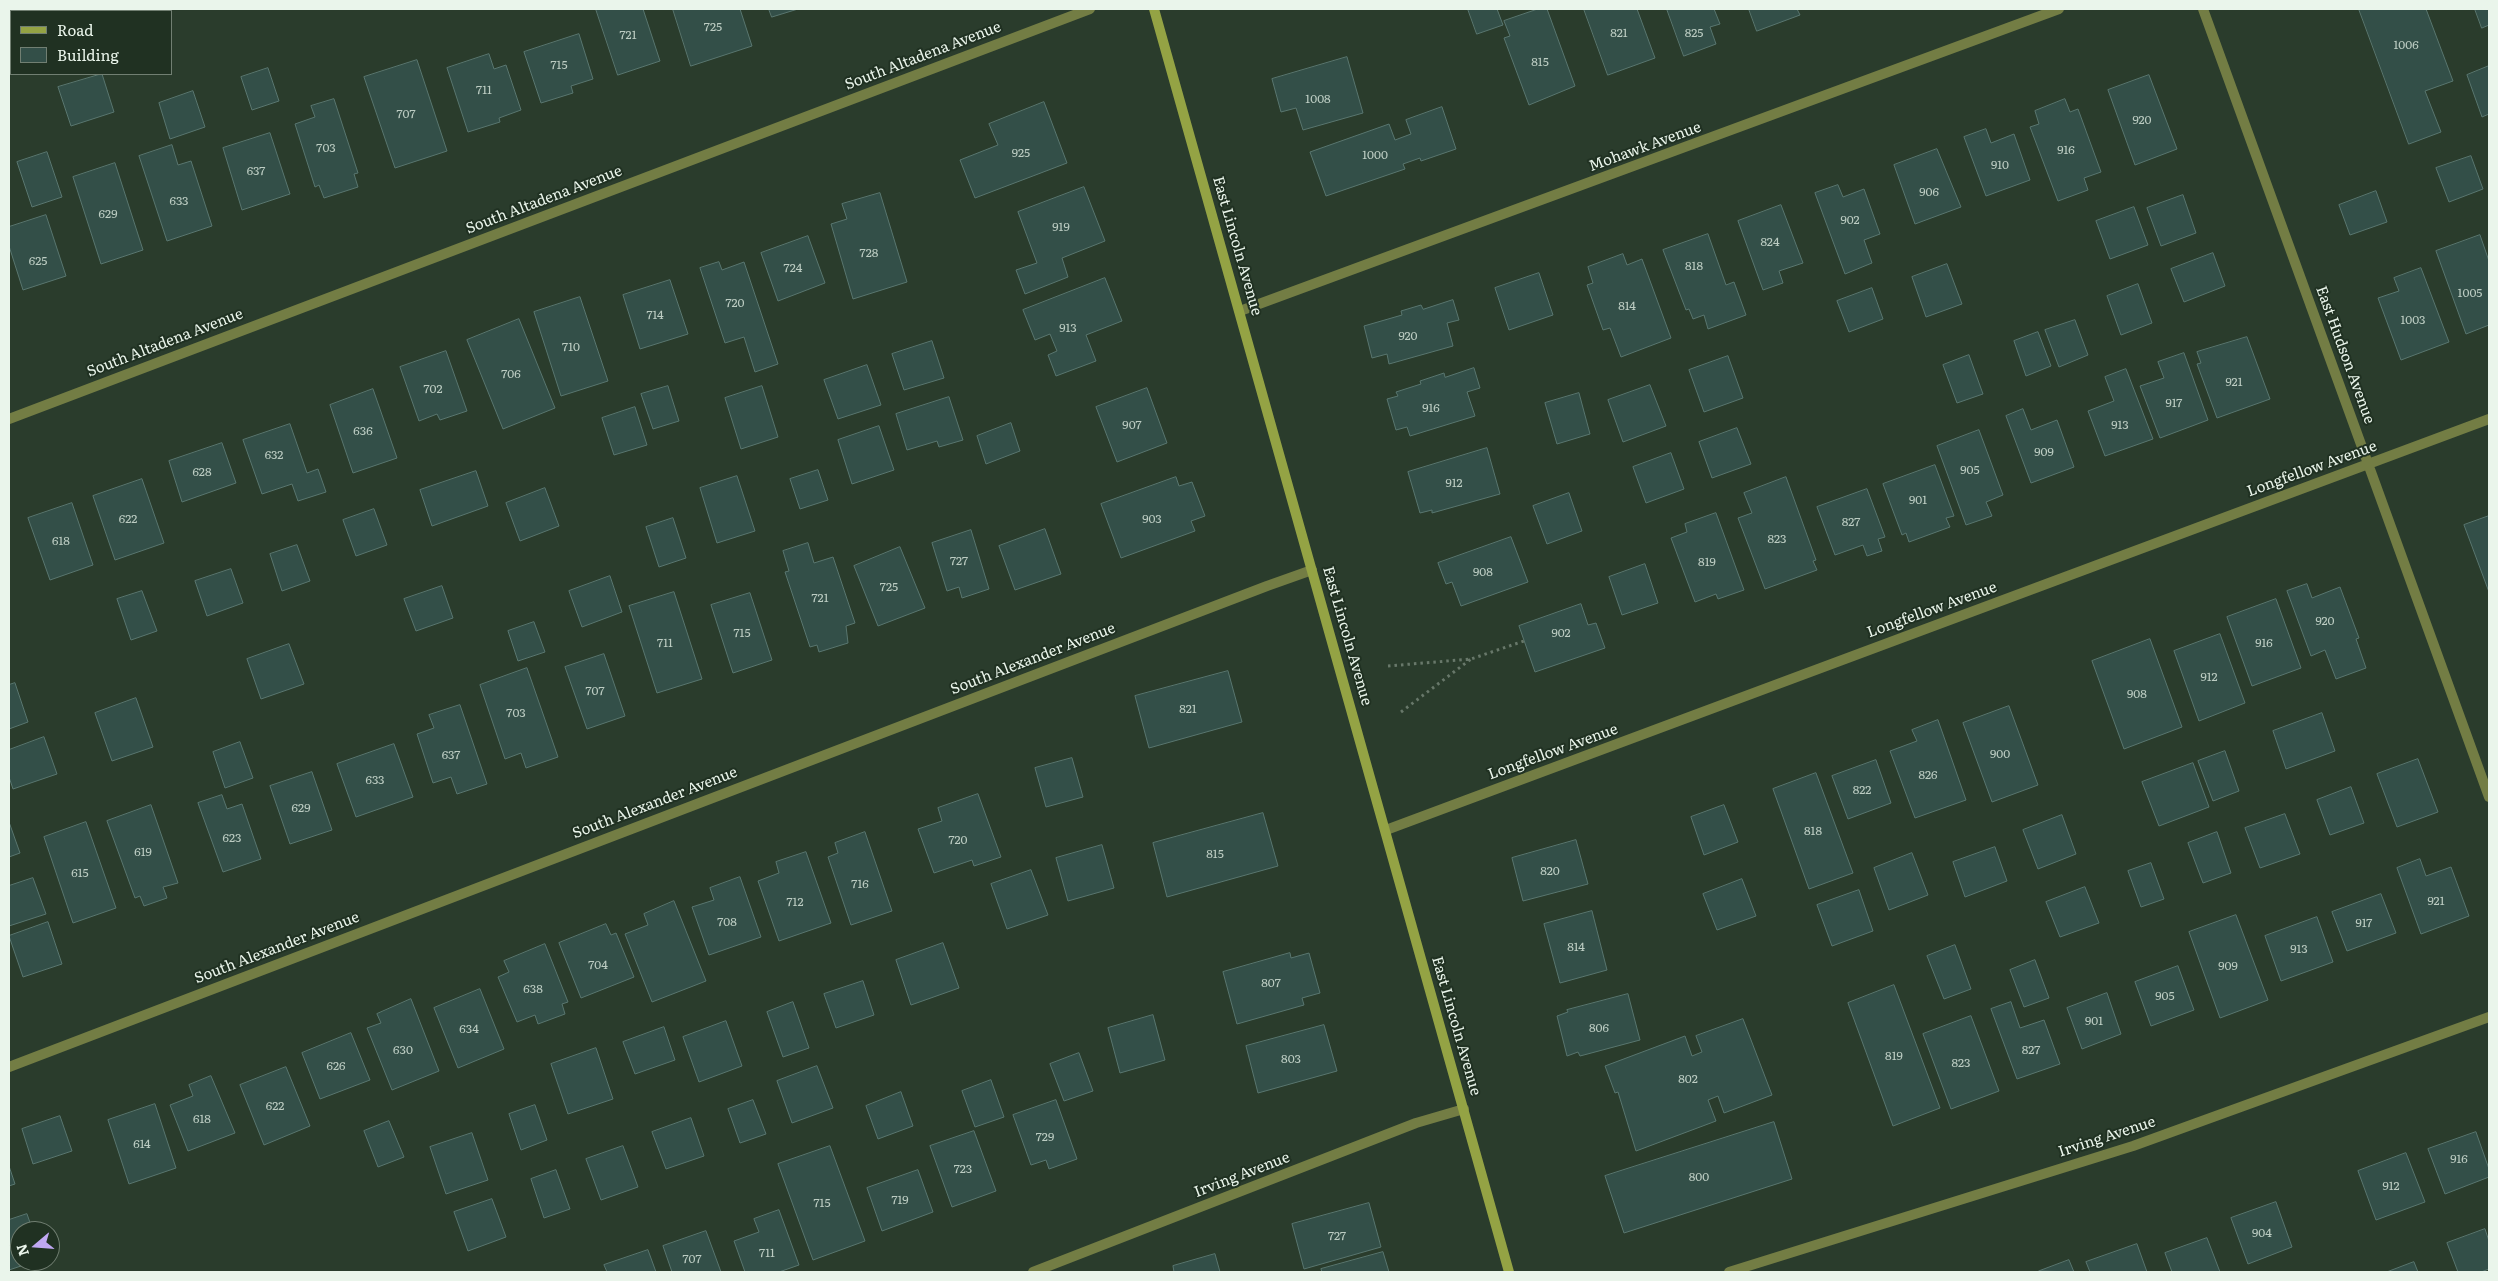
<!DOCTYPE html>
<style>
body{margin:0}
#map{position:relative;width:2498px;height:1281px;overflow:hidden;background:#2a3c2c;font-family:Literata,serif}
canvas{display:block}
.frame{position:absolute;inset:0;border:10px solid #eaf5eb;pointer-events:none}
.legend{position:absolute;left:10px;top:10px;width:162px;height:65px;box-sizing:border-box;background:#203122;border:1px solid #717f72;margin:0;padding:6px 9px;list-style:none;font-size:15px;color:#eaf5eb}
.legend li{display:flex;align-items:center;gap:10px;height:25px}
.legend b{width:25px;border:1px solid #717f72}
.north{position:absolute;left:10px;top:1221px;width:50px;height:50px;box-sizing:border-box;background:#203122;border:1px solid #717f72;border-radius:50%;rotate:252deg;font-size:14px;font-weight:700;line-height:20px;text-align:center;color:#eaf5eb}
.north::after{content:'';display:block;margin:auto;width:18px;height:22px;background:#c0a8f3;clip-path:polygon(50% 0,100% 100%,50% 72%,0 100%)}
</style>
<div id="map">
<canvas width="2498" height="1281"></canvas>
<div class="frame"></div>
<ul class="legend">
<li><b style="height:6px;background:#94a344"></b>Road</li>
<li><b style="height:14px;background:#334f48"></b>Building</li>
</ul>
<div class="north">N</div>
</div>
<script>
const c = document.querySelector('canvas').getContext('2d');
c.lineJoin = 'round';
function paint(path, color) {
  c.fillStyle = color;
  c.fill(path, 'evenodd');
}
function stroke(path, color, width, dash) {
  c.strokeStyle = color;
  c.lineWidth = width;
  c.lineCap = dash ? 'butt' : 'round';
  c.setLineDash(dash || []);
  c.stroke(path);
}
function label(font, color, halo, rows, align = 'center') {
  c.font = font + ' Literata,serif';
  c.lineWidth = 4;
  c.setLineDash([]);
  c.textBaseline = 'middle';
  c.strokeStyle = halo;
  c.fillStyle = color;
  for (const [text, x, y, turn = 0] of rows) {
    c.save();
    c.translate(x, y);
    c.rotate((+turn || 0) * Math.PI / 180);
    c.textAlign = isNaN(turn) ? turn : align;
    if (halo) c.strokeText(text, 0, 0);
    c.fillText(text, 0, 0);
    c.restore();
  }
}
const building = new Path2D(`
 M123,9H166L167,11H124Z
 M596,9H643L660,61L618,75Z
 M673,9H740L752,46L691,66Z
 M769,9H798L772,17Z
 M1468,9H1497L1503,25L1477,34Z
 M1538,9H1547L1575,86L1529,105L1504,38L1510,36L1504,21Z
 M1584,9H1637L1655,58L1608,75Z
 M1667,9H1714L1720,24L1710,27L1716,44L1684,56Z
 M1749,9H1797L1800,15L1757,31Z
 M2359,9H2426L2453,81L2425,91L2441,132L2409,144Z
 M2475,9H2489V25L2482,28Z
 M579,34L593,79L571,86L573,93L541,103L524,52Z
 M489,54L494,69L506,65L521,110L499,118L500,122L468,132L447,68Z
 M1347,57L1363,113L1303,130L1296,108L1281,112L1272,79Z
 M417,60L447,151L395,168L364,77Z
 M2489,66V114L2482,117L2467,75Z
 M268,68L279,101L252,110L241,77Z
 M102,74L114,112L71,126L58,87Z
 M2149,75L2177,149L2135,165L2108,90Z
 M193,91L205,127L170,139L159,103Z
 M334,99L358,173L354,174L358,187L324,198L319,185L315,187L295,124L315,117L311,106Z
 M2065,99L2070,112L2078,109L2101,172L2084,178L2088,190L2058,201L2030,127L2039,124L2035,111Z
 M1044,102L1067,163L975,198L960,160L998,145L989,124Z
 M1442,107L1456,149L1421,161L1420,158L1403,164L1405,169L1326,196L1310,152L1389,124L1395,140L1411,134L1406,120Z
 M1986,129L1991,143L2014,134L2030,180L1986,196L1964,137Z
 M270,133L290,194L242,210L223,148Z
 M172,145L178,165L191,161L212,226L167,241L139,156Z
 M1937,149L1961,207L1915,224L1894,165Z
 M47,152L62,197L32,207L17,162Z
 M2471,156L2483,189L2449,202L2436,168Z
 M115,163L143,250L101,264L73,177Z
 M1838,185L1843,197L1864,189L1880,234L1864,240L1872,263L1845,274L1815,193Z
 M1084,187L1105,241L1062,258L1068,277L1025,294L1016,270L1037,263L1018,212Z
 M2376,191L2387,222L2350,235L2339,205Z
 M880,193L907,282L853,299L831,224L847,219L842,204Z
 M2183,195L2196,233L2161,246L2147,208Z
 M1781,205L1803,263L1779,271L1783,283L1763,290L1738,221Z
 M2134,207L2148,245L2110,259L2096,221Z
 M46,215L66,276L23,290L9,246V227Z
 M1708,234L1726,285L1734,282L1746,315L1708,329L1704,315L1693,319L1689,309L1686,310L1663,250Z
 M2480,235L2489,261V325L2466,334L2436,251Z
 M808,236L825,283L778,301L761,253Z
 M2213,253L2225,286L2184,302L2171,269Z
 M1623,254L1627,265L1642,259L1671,338L1621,357L1610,328L1603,330L1587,285L1593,283L1588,267Z
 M719,262L722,270L744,262L778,364L755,372L744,337L725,343L700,268Z
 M1947,264L1962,304L1926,317L1912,277Z
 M2421,268L2449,342L2401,360L2378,298L2399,291L2394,278Z
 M1539,273L1553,315L1509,330L1495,288Z
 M1105,278L1122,321L1086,335L1096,361L1056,376L1048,355L1057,351L1050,334L1035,340L1023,310Z
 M670,280L688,334L640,349L623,295Z
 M2138,284L2152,323L2121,335L2107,296Z
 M1872,288L1883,319L1849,332L1837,301Z
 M580,297L608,381L561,396L534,312Z
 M1453,300L1459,320L1447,323L1453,346L1389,364L1387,354L1372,358L1364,326L1402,315L1401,311L1421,305L1423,309Z
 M519,319L555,408L503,429L467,340Z
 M2075,320L2088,355L2059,367L2045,330Z
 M2038,332L2051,366L2026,376L2014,341Z
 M2247,337L2270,399L2217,418L2197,364L2201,363L2197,352Z
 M932,341L944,378L904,390L892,354Z
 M446,351L467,411L440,420L437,414L419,421L400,367Z
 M2184,353L2208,420L2160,438L2140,386L2164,378L2158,362Z
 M1969,355L1983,394L1957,403L1943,365Z
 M1728,356L1743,398L1704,412L1689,370Z
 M867,365L881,405L838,419L824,380Z
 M1474,368L1480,388L1467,392L1475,416L1410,436L1407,427L1396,430L1387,399L1398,396L1396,392L1421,384L1420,381L1444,373L1445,377Z
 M2126,369L2153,439L2105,456L2088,411L2114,401L2105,377Z
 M1650,385L1666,426L1623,442L1608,400Z
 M668,386L679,421L653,429L641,394Z
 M762,386L778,437L741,449L725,398Z
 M1147,388L1167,443L1117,462L1096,407Z
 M373,389L397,458L353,473L330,405Z
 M1579,393L1590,434L1557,444L1545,403Z
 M949,397L963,440L939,447L937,441L907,450L896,414Z
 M635,407L647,445L614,455L602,418Z
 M2023,409L2031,430L2057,420L2074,467L2031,483L2006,416Z
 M1011,423L1020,451L986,464L977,436Z
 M290,424L307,473L318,469L326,492L298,501L292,484L262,494L243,440Z
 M879,426L894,470L852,484L838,440Z
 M1737,428L1751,464L1712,478L1699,442Z
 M1979,430L2003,495L1986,502L1992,516L1966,525L1937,446Z
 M222,443L236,483L182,502L169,461Z
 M1487,448L1500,494L1432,513V510L1420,513L1408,472Z
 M1671,453L1684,489L1646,503L1633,467Z
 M1935,465L1954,516L1946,518L1950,527L1909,542L1906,533L1902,535L1883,484Z
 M818,470L828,500L800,509L790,479Z
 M476,471L488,506L432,526L420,490Z
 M737,476L755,531L717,543L700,488Z
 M1176,477L1179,486L1192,482L1205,516L1191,521L1195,531L1121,558L1101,504Z
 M1786,477L1816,560L1813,561L1817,570L1765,589L1738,518L1752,513L1744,493Z
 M142,479L164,543L115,560L93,496Z
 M545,488L559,526L520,541L506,503Z
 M1867,489L1885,537L1878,539L1882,551L1867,556L1863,545L1835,555L1817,507Z
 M1569,493L1582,531L1547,544L1533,506Z
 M72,503L93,565L50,580L28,518Z
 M374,509L387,545L356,556L343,520Z
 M1716,513L1744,590L1718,599L1716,594L1695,602L1671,538L1687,532L1685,524Z
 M2489,516V592L2464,525Z
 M673,518L686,558L659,567L646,527Z
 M1045,529L1061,574L1015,590L999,546Z
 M971,530L989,589L962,598L959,587L947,591L932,543Z
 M1511,537L1528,582L1461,606L1452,582L1446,584L1438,563Z
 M808,543L814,563L833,557L855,623L846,626L848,643L819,652L817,645L810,647L785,572L789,571L783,551Z
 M297,545L310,581L282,591L270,554Z
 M900,547L925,608L878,626L854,566Z
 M1645,564L1658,603L1622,615L1609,577Z
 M231,569L243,603L207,616L195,581Z
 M610,576L622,612L582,627L569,591Z
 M2307,584L2312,598L2340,587L2359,638L2356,639L2366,668L2336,679L2325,650L2311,656L2287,591Z
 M442,586L453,618L416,631L404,599Z
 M142,591L157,631L131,640L117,599Z
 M674,592L702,679L657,693L629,606Z
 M750,593L772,660L733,673L711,605Z
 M2276,599L2301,668L2252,686L2227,617Z
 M1581,604L1588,625L1596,623L1605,648L1535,672L1519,626Z
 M534,622L545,652L518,661L508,631Z
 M2220,634L2245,703L2199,721L2174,651Z
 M2150,639L2182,727L2124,749L2092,661Z
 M289,644L304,684L261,699L247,659Z
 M604,654L625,716L587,729L565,667Z
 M527,668L558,757L526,768L521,753L505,759L480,685Z
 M1228,671L1242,722L1149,748L1135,696Z
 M15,683L28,722L9,729V685Z
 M136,698L153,747L112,761L95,713Z
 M460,705L487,784L457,794L451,777L433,783L417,734L434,728L429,715Z
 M2009,706L2038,785L1992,802L1963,723Z
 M2322,713L2335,751L2286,769L2273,731Z
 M1938,720L1966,800L1915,818L1890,751L1917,741L1912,730Z
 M44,737L57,774L13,789L9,777V750Z
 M240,742L253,778L225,788L213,752Z
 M394,744L413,797L356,817L337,764Z
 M2225,751L2239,791L2213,801L2198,761Z
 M1072,758L1083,797L1046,807L1035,768Z
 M2418,759L2438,812L2397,827L2377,774Z
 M1876,760L1891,803L1848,819L1832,776Z
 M2193,763L2209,807L2159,826L2142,782Z
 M312,772L332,830L290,844L270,786Z
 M1816,773L1853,873L1809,889L1773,789Z
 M2351,787L2364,823L2330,835L2317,800Z
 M978,794L1001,857L974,866L972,860L934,873L918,829L942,821L938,808Z
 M222,795L227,809L242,804L261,859L223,872L198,803Z
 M151,805L178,883L163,887L167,898L144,906L140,896L135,898L107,821Z
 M1724,805L1738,842L1704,855L1691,817Z
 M1263,813L1278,866L1167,897L1153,843Z
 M2285,814L2300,854L2260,868L2245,828Z
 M2062,815L2076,854L2038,869L2023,830Z
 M9,822L20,853L9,857Z
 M86,822L116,908L73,923L44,837Z
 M865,832L892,911L851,925L828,857L838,853L835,843Z
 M2217,832L2231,873L2203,883L2188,843Z
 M1576,840L1588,884L1523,901L1512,858Z
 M1102,845L1114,888L1068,901L1056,858Z
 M1995,847L2007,881L1965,897L1953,862Z
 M806,852L831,923L779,941L758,881L779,873L776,862Z
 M1912,853L1928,895L1889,910L1874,868Z
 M2420,859L2426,876L2451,867L2469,916L2421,934L2397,868Z
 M2151,863L2164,899L2141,907L2128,871Z
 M1031,870L1048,915L1007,929L991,884Z
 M740,877L761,937L709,955L692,907L714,900L710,888Z
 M33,878L46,914L9,926V886Z
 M1742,879L1756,916L1717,930L1703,894Z
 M2085,887L2099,923L2060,937L2046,902Z
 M1859,890L1873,931L1832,946L1817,905Z
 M2381,894L2396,933L2347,951L2332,912Z
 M674,901L706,981L652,1002L625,934L648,925L644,914Z
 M1592,911L1607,970L1560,983L1544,924Z
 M2236,915L2268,1000L2220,1018L2189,932Z
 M2317,917L2333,962L2281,981L2265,936Z
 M48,922L62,964L23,977L9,936Z
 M606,924L611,935L616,933L634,977L581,998L559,943Z
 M943,943L959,988L911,1005L896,960Z
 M545,944L568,1002L562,1004L565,1014L538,1024L535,1015L517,1022L498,977L509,972L504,961Z
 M1955,945L1971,989L1944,999L1927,956Z
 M1290,953L1291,958L1309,953L1320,993L1302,998L1304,1005L1237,1024L1223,972Z
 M2035,960L2049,998L2024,1007L2010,970Z
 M2178,966L2194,1010L2151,1026L2135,982Z
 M863,981L874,1015L836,1028L824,994Z
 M1894,985L1940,1108L1893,1126L1848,1003Z
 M480,989L504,1049L458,1068L434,1008Z
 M2107,993L2121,1034L2082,1049L2067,1008Z
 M1628,994L1640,1040L1580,1056L1578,1052L1567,1056L1557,1016L1568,1012L1567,1010Z
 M411,999L439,1071L392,1090L367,1028L381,1023L377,1014Z
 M793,1002L809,1048L783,1057L767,1012Z
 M2011,1002L2020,1028L2044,1020L2060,1064L2017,1079L1991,1009Z
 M1153,1015L1165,1060L1120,1073L1108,1028Z
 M1971,1016L1999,1091L1951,1109L1923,1034Z
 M1743,1019L1772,1095L1724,1113L1718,1096L1708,1100L1716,1121L1636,1151L1618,1092L1615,1093L1605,1066L1685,1036L1692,1056L1702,1052L1696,1036Z
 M726,1021L742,1066L699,1082L683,1037Z
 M1324,1025L1337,1071L1258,1093L1246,1046Z
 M664,1027L675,1060L635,1074L623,1042Z
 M351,1033L370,1080L320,1099L302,1053Z
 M596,1048L613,1099L568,1114L551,1064Z
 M1079,1053L1093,1091L1064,1101L1050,1064Z
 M817,1066L833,1108L792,1123L777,1081Z
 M286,1067L310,1126L264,1145L240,1085Z
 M211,1076L235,1133L188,1151L170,1105L193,1096L189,1085Z
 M991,1080L1004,1117L975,1127L962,1091Z
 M901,1092L913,1126L878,1139L866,1106Z
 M753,1100L766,1134L740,1143L728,1109Z
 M1056,1100L1077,1159L1049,1169L1046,1160L1031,1165L1013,1115Z
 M155,1104L176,1168L129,1184L108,1120Z
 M535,1105L547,1140L521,1150L509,1114Z
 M60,1116L72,1151L33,1164L22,1129Z
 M691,1118L704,1156L666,1169L652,1132Z
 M389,1121L404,1157L378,1167L364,1131Z
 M1774,1122L1792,1179L1624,1233L1605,1176Z
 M974,1131L996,1191L952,1207L930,1146Z
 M2476,1132L2489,1169V1177L2445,1194L2428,1149Z
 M472,1133L488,1180L446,1194L430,1147Z
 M623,1146L638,1187L601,1200L586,1159Z
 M830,1146L865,1241L813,1260L778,1164Z
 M2406,1153L2425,1202L2376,1220L2358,1171Z
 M9,1166L15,1184L9,1186Z
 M556,1170L570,1209L544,1218L531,1179Z
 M918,1170L933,1212L882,1231L867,1188Z
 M492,1199L506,1237L468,1251L454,1212Z
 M2276,1202L2292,1247L2248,1264L2231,1218Z
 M1369,1203L1381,1247L1304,1269L1292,1224Z
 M779,1210L799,1265L779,1272H745L734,1241L759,1232L754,1219Z
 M27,1214L33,1231H20V1261H36L9,1270V1220Z
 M2485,1229L2489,1241V1269L2481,1272H2458L2447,1243Z
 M706,1231L721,1272H672L663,1246Z
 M2207,1238L2220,1272H2172L2165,1253Z
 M2137,1244L2147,1272H2090L2086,1262Z
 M648,1250L656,1272H607L604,1265Z
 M1383,1252L1389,1272H1322L1321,1269Z
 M1215,1254L1220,1272H1174L1173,1266Z
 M2069,1260L2074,1272L2039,1271Z
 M2414,1262L2418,1272H2387Z`);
const path = new Path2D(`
 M1388,666L1471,659L1524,641
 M1401,712L1471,659`);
const street = new Path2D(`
 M2203,9L2489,797
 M1240,311L2059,9
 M9,419L1090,9
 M1386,830L2489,419
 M9,1067L1267,586L1312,570
 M1033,1272L1416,1123L1464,1109
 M1729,1272L2133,1146L2489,1017`);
const secondary = new Path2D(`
 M1154,9L1509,1272`);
const numberNames = [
 ["725",713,27],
 ["821",1619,33],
 ["825",1694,33],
 ["721",628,35],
 ["1006",2406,45],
 ["815",1540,62],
 ["715",559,65],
 ["711",484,90],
 ["1008",1318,99],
 ["707",406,114],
 ["920",2142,120],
 ["703",326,148],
 ["916",2066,150],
 ["925",1021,153],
 ["1000",1375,155],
 ["910",2000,165],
 ["637",256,171],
 ["906",1929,192],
 ["633",179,201],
 ["629",108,214],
 ["902",1850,220],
 ["919",1061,227],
 ["824",1770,242],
 ["728",869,253],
 ["625",38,261],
 ["818",1694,266],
 ["724",793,268],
 ["1005",2470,293],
 ["720",735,303],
 ["814",1627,306],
 ["714",655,315],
 ["1003",2413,320],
 ["913",1068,328],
 ["920",1408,336],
 ["710",571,347],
 ["706",511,374],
 ["921",2234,382],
 ["702",433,389],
 ["917",2174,403],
 ["916",1431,408],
 ["907",1132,425],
 ["913",2120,425],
 ["636",363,431],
 ["909",2044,452],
 ["632",274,455],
 ["905",1970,470],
 ["628",202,472],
 ["912",1454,483],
 ["901",1918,500],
 ["622",128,519],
 ["903",1152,519],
 ["827",1851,522],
 ["823",1777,539],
 ["618",61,541],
 ["727",959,561],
 ["819",1707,562],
 ["908",1483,572],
 ["725",889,587],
 ["721",820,598],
 ["920",2325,621],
 ["715",742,633],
 ["902",1561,633],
 ["711",665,643],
 ["916",2264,643],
 ["912",2209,677],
 ["707",595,691],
 ["908",2137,694],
 ["821",1188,709],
 ["703",516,713],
 ["900",2000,754],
 ["637",451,755],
 ["826",1928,775],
 ["633",375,780],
 ["822",1862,790],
 ["629",301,808],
 ["818",1813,831],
 ["623",232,838],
 ["720",958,840],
 ["619",143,852],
 ["815",1215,854],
 ["820",1550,871],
 ["615",80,873],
 ["716",860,884],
 ["921",2436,901],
 ["712",795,902],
 ["708",727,922],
 ["917",2364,923],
 ["814",1576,947],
 ["913",2299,949],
 ["704",598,965],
 ["909",2228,966],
 ["807",1271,983],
 ["638",533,989],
 ["905",2165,996],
 ["901",2094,1021],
 ["806",1599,1028],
 ["634",469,1029],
 ["630",403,1050],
 ["827",2031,1050],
 ["819",1894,1056],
 ["803",1291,1059],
 ["823",1961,1063],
 ["626",336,1066],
 ["802",1688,1079],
 ["622",275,1106],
 ["618",202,1119],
 ["729",1045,1137],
 ["614",142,1144],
 ["916",2459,1159],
 ["723",963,1169],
 ["800",1699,1177],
 ["912",2391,1186],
 ["719",900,1200],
 ["715",822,1203],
 ["904",2262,1233],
 ["727",1337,1236],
 ["711",767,1253],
 ["707",692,1259]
];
const streetNames = [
 ["South Altadena Avenue",923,56,-21],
 ["Mohawk Avenue",1645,147,-20],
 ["South Altadena Avenue",544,200,-21],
 ["East Lincoln Avenue",1237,246,74],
 ["South Altadena Avenue",165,343,-21],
 ["East Hudson Avenue",2345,355,70],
 ["Longfellow Avenue",2312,469,-20],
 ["Longfellow Avenue",1932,610,-20],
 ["East Lincoln Avenue",1347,636,74],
 ["South Alexander Avenue",1033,659,-21],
 ["Longfellow Avenue",1553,752,-20],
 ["South Alexander Avenue",655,803,-21],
 ["South Alexander Avenue",277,948,-21],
 ["East Lincoln Avenue",1456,1026,74],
 ["Irving Avenue",2107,1137,-18],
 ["Irving Avenue",1242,1175,-21]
];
paint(building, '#334f48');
stroke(building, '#59766f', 1);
stroke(path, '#68786a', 3, [2.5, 4]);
stroke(street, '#737d44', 10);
stroke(secondary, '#94a344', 10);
label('12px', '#bcccc2', null, numberNames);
label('15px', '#eaf5eb', '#203122', streetNames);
</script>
